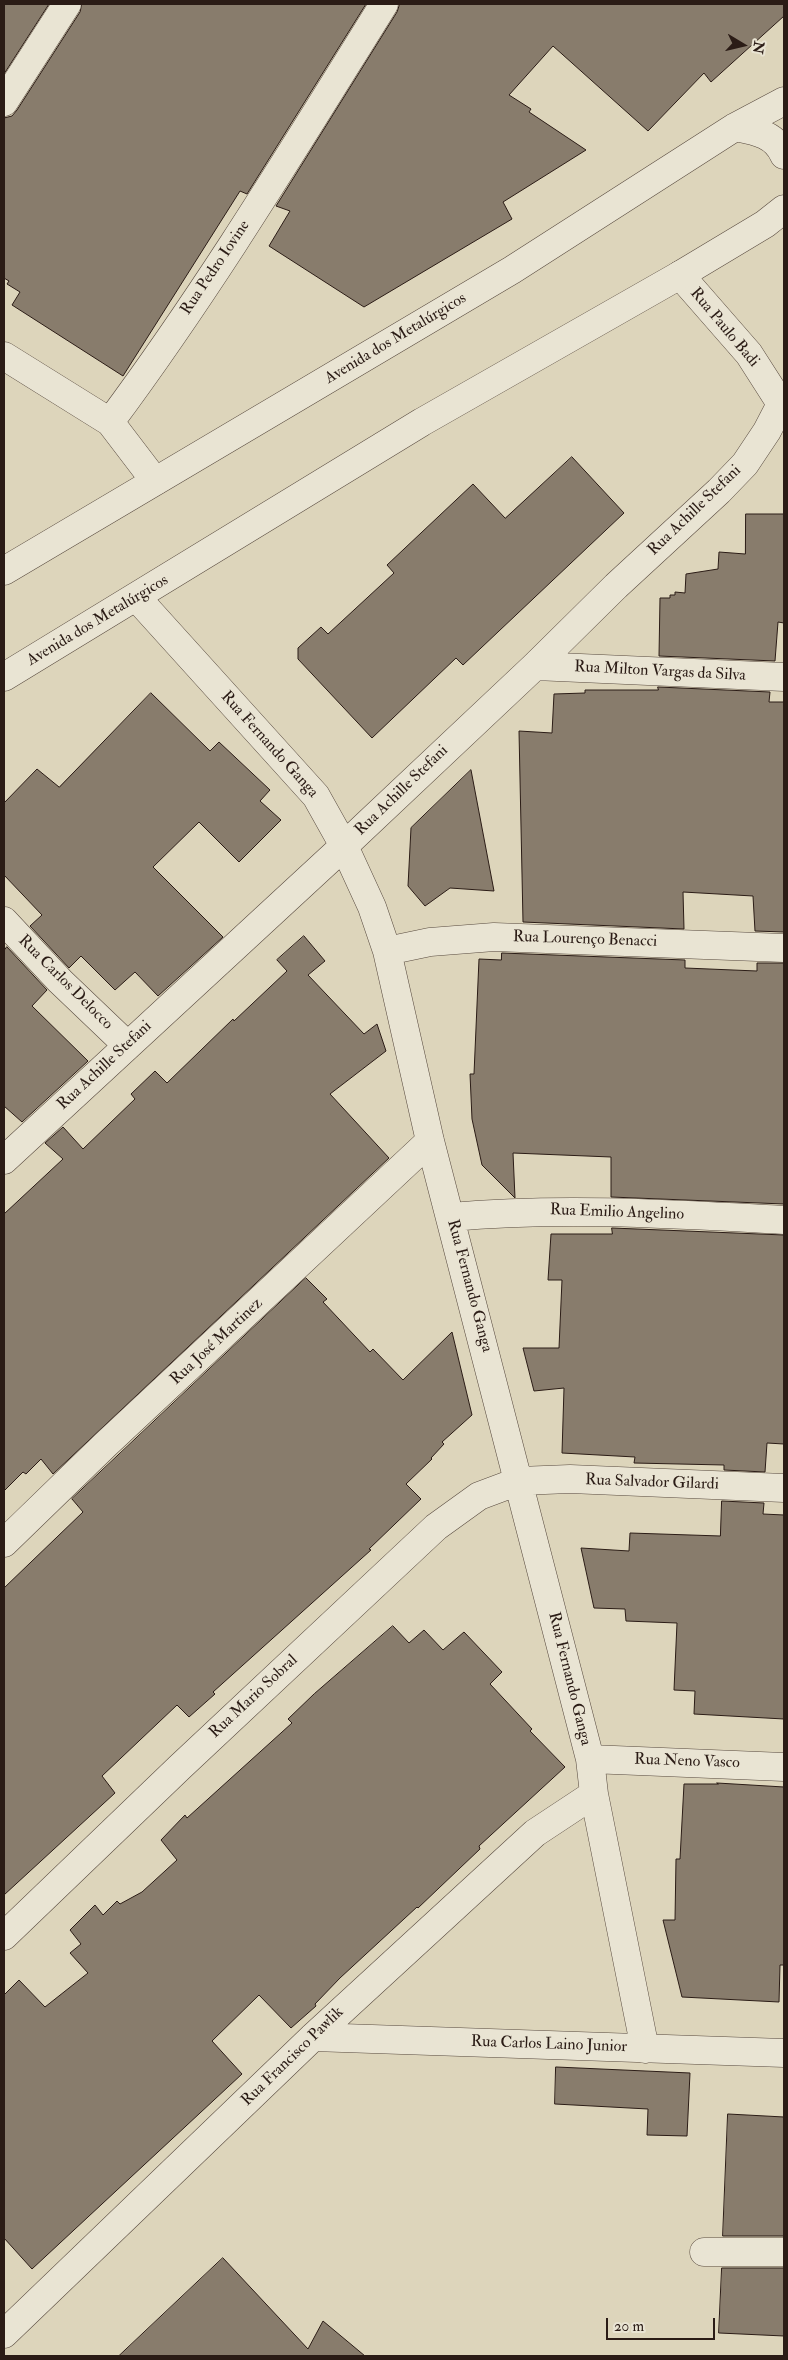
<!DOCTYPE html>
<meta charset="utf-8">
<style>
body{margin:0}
#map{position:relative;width:788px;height:2360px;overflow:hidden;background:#ddd5bb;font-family:"IM FELL Double Pica",serif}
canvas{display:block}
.frame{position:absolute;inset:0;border:5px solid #2b1c16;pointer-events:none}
.north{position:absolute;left:718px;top:20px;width:50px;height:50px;-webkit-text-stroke:4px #e9e4d3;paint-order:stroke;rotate:99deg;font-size:14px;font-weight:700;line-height:20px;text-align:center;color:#2b1c16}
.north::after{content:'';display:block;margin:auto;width:18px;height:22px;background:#2b1c16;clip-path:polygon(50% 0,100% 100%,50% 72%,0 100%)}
.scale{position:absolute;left:606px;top:2318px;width:109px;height:22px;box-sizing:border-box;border:2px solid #2b1c16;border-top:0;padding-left:6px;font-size:15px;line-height:18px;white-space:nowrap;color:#2b1c16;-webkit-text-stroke:4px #e9e4d3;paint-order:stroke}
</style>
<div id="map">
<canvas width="788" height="2360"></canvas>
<div class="frame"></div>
<div class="north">N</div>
<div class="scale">20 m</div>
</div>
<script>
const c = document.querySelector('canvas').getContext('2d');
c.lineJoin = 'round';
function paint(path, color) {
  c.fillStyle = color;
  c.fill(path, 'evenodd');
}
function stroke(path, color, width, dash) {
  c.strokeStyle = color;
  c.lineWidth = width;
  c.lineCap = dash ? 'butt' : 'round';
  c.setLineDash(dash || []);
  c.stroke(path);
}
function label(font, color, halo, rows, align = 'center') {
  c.font = font + ' "IM FELL Double Pica",serif';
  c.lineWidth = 5;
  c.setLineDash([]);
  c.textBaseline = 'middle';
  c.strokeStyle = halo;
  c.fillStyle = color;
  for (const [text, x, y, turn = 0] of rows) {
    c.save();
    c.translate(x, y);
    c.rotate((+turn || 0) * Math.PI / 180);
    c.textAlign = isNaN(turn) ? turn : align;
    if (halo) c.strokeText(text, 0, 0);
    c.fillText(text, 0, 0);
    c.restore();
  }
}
const building = new Path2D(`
 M4,4H49L4,74Z
 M82,4H366L247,194L240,191L123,376L12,305L20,292L7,284L9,281L4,278V118L12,116L17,110L80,12Z
 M400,4H784V16L711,82L704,73L648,131L553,46L509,95L531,109L529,112L586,150L503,202L512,219L364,307L269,246L290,211L276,206L397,12Z
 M572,457L624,513L463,665L456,658L372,738L298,659V648L321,627L328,634L394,573L387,565L473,484L505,518Z
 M746,514H784V623L778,622L775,661L659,656L660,598H670V595H675V592L685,593L686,574L718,569L719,552L745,554Z
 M658,687L770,692L769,702H784V932L755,931L753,896L683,892L684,929L523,922L519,731L552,733L554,694L585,693V690H658Z
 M151,693L210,751L219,742L270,790L260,801L281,820L239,862L199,822L153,867L223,937L158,996L135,972L115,990L81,956L69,968L30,926L42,915L4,875V803L37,769L59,787Z
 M471,770L494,891L450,888L425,906L408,886L411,828Z
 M304,936L325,961L308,975L364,1034L377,1024L386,1051L330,1094L389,1158L53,1474L41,1459L26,1474L23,1472L4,1491V1214L63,1159L45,1143L63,1127L83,1149L135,1099L131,1094L155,1071L167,1083L233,1019L234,1021L287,971L277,960Z
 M7,947L47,990L32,1006L88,1061L22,1122L4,1106V951Z
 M502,953L685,960V968L757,971V963H784V1204L611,1197V1157L513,1153L515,1198L482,1165L472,1119L470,1074H474L479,959L501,960Z
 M612,1228L784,1235V1444L767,1443L765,1472L724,1470V1465L634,1463L635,1457L562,1453L564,1388L534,1391L523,1348H559L562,1280H548L551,1234H612Z
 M306,1278L327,1299L323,1302L370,1352L373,1349L403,1380L452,1332L472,1415L442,1442L444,1444L431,1458L432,1459L406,1484L421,1499L369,1549L371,1550L213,1692L215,1694L189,1717L177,1705L102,1776L115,1793L4,1895V1588L83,1512L72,1499Z
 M722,1501L764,1503L763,1514L784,1515V1719L694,1714L695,1691L674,1690L677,1623L626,1621L625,1609L594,1608L581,1548L629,1551L630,1533L720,1536Z
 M393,1626L409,1643L424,1630L443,1650L464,1632L502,1672L490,1684L532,1729L530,1731L565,1767L479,1846L480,1849L418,1908L417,1907L340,1978L315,2004L316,2006L291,2028L259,1995L212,2041L242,2074L32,2269L4,2238V1995L19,1980L45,2007L88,1973L70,1953L81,1944L70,1930L95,1905L103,1915L117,1901L120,1904L142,1892L177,1860L161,1840L185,1815L187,1818L292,1723L288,1719L314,1694Z
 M717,1783L784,1787V1965H780L779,2002L682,1997L663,1920H675L676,1859H680L684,1784H718Z
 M556,2067L690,2073L687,2136L647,2135L648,2109L555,2104Z
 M728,2114L784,2117V2236H723Z
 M223,2258L308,2349L323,2321L365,2356H119Z
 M722,2268H784V2336L719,2333Z`);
const minor = new Path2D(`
 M4,102L67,4
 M680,275L749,354L781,404
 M4,356L110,422L155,481
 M110,422C209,289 296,145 384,4
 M137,598L316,796L344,846L372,907L387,951L430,1141L590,1759L594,1794L645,2049
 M535,666L784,677
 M4,921L60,981L127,1045
 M387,951L430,942L494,937L784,948
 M4,1160L344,846L535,666L616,586L719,491L745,464L767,431L781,404
 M451,1217C562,1207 673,1214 784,1220
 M4,1543L105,1445L430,1141
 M590,1759L784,1767
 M4,1936L180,1767L436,1527L479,1496L519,1481L570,1479L784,1488
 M313,2037L784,2053
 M704,2252H784
 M4,2334L313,2037L535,1833L594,1794`);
const tertiary = new Path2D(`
 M735,127C755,131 775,134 784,155
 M4,571L512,270L735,127L784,101
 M4,677L422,422L680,275L765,224L784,209`);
const streetNames = [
 ["Rua Pedro Iovine",216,268,-56],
 ["Rua Paulo Badi",724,328,50],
 ["Avenida dos Metalúrgicos",396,339,-31],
 ["Rua Achille Stefani",695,511,-44],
 ["Avenida dos Metalúrgicos",98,621,-31],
 ["Rua Milton Vargas da Silva",660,672,3],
 ["Rua Fernando Ganga",269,745,48],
 ["Rua Achille Stefani",402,791,-44],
 ["Rua Lourenço Benacci",585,940,2],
 ["Rua Carlos Delocco",65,983,45],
 ["Rua Achille Stefani",105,1066,-43],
 ["Rua Emilio Angelino",617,1213,2],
 ["Rua Fernando Ganga",469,1286,75],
 ["Rua José Martinez",217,1342,-43],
 ["Rua Salvador Gilardi",652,1483,2],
 ["Rua Fernando Ganga",569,1679,76],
 ["Rua Mario Sobral",254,1697,-43],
 ["Rua Neno Vasco",687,1762,2],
 ["Rua Carlos Laino Junior",549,2045,2],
 ["Rua Francisco Pawlik",293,2057,-44]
];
paint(building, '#887c6c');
stroke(building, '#2b1c16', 1);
stroke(minor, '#584a3f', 29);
stroke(tertiary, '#584a3f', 29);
stroke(minor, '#e9e4d3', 28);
stroke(tertiary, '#e9e4d3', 28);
label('16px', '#2b1c16', '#e9e4d3', streetNames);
</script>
